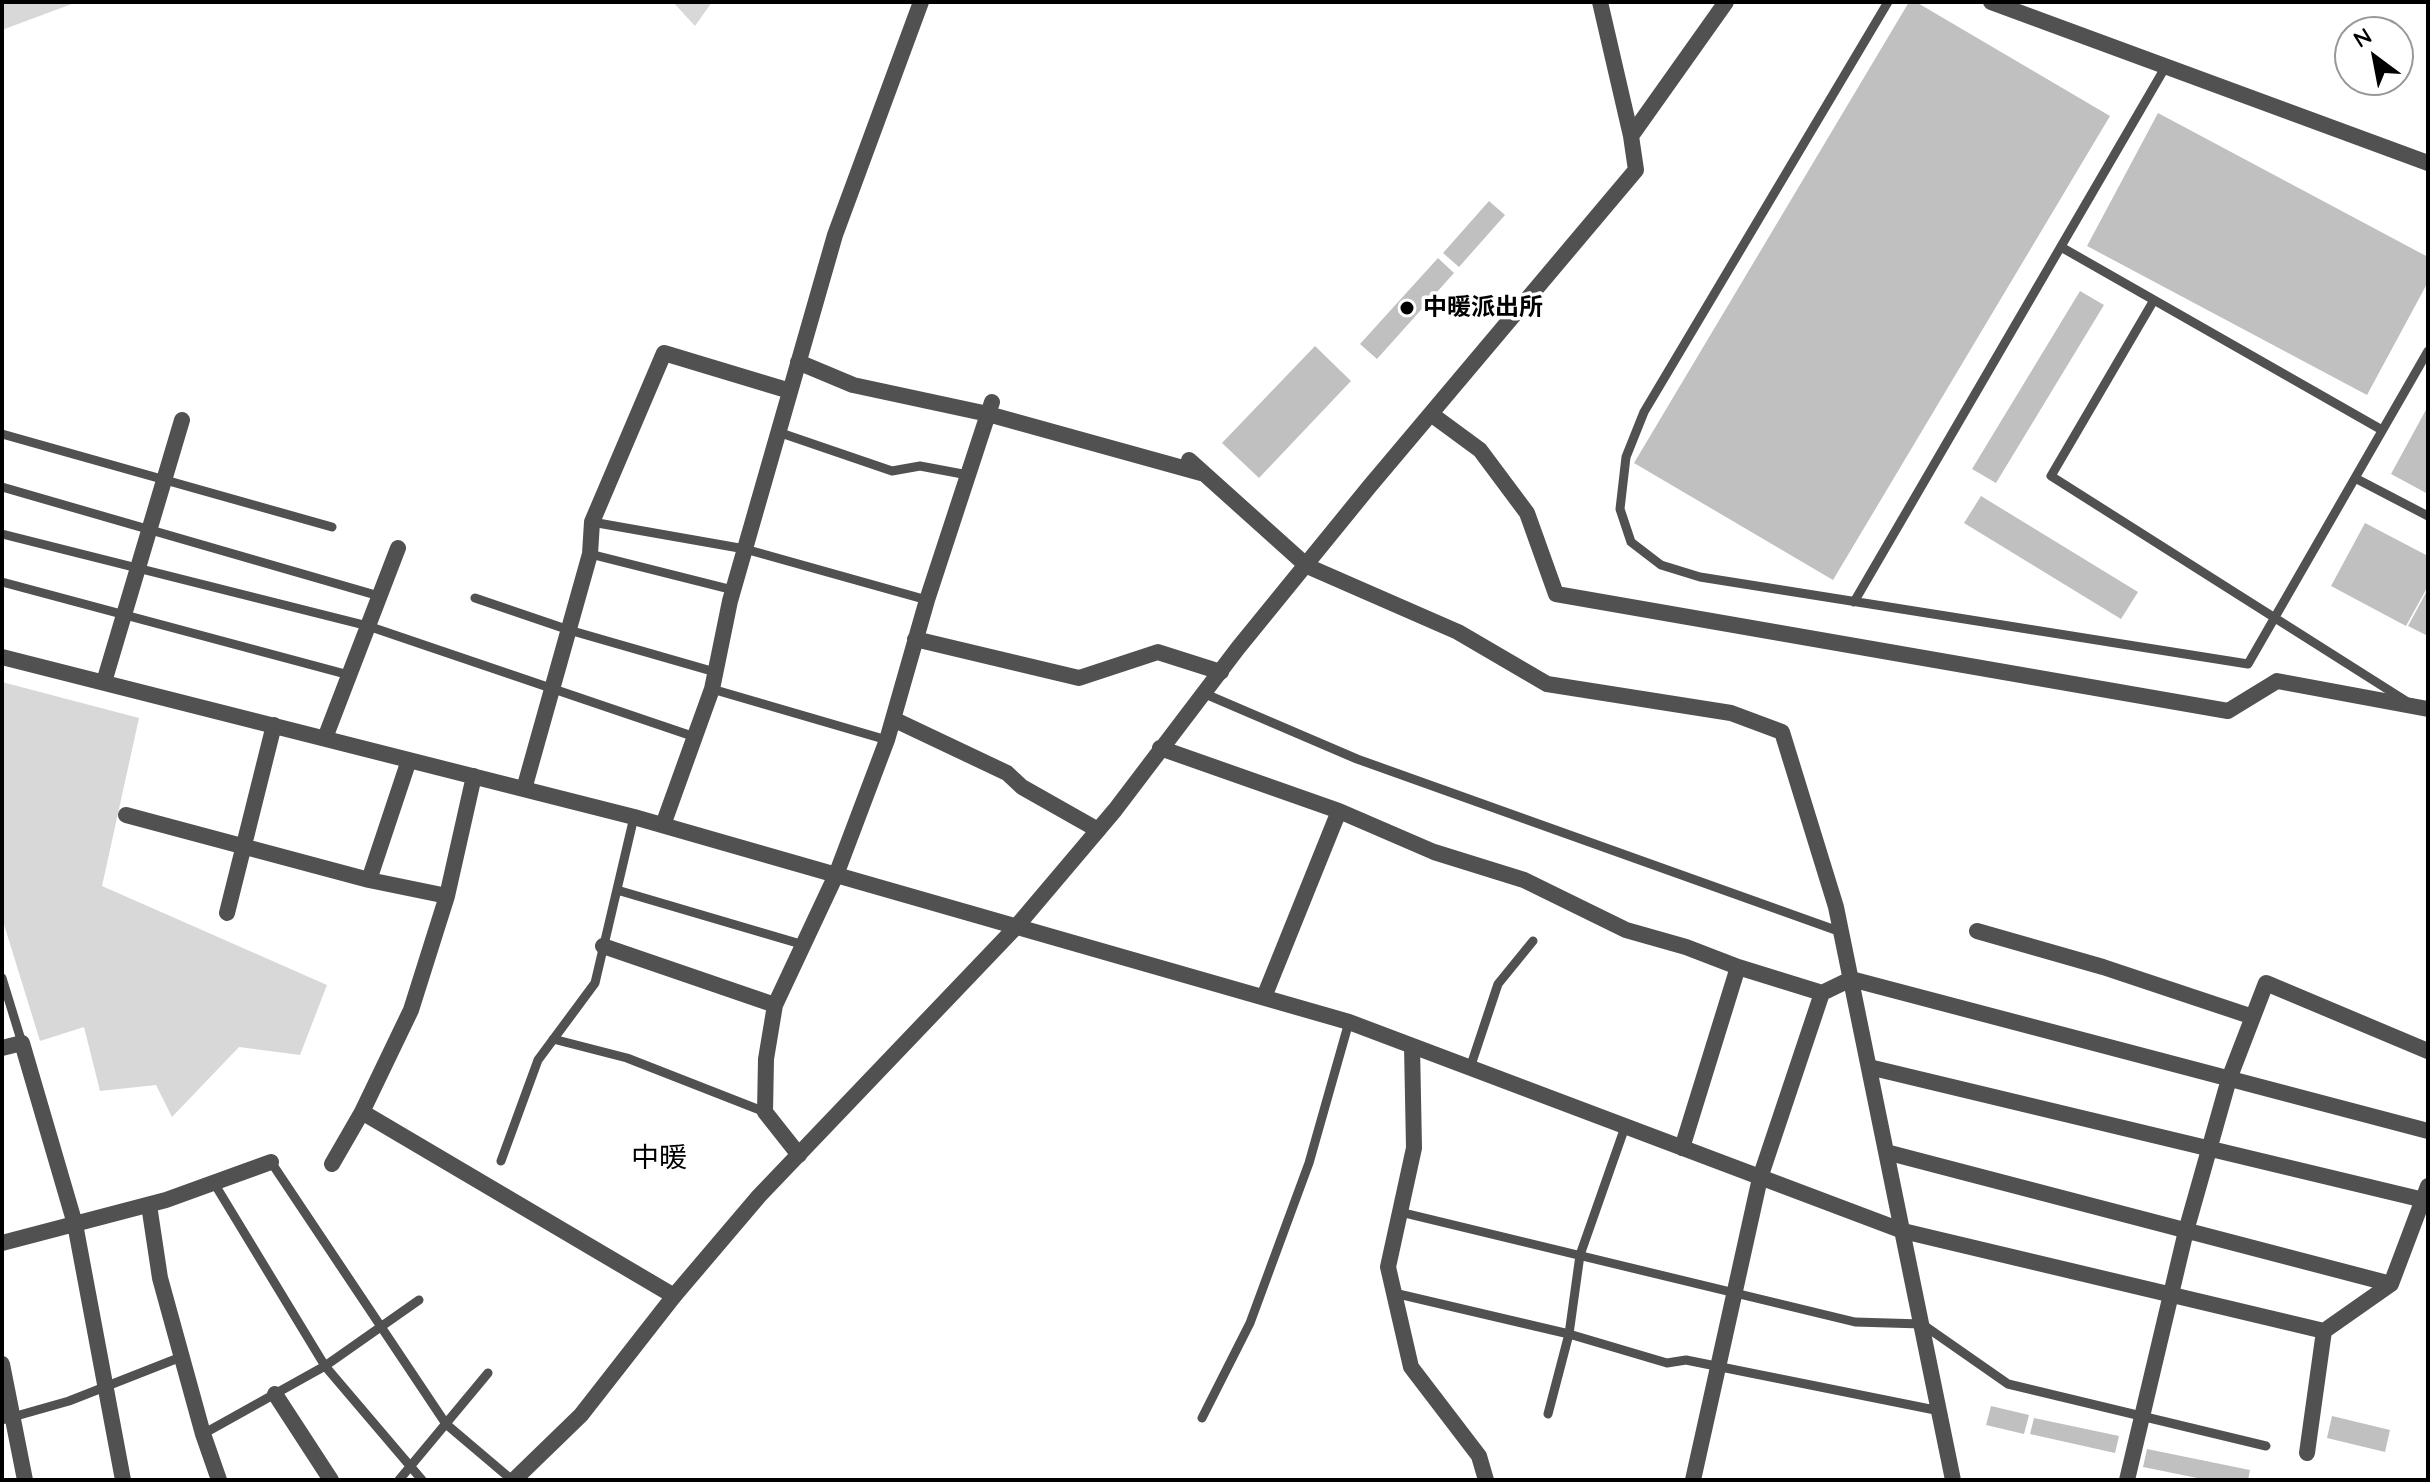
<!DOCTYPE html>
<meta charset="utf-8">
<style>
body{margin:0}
#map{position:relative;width:2430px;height:1482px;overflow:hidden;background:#fff;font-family:Quicksand,sans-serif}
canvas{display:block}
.frame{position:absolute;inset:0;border:4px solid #000;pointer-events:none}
.north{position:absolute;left:2334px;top:16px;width:80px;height:80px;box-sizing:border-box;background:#fff;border:2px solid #999;border-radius:50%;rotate:328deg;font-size:22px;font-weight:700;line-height:32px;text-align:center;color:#000}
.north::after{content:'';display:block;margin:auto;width:28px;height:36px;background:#000;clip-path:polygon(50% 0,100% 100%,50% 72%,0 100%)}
</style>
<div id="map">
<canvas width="2430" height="1482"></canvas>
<div class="frame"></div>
<div class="north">N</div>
</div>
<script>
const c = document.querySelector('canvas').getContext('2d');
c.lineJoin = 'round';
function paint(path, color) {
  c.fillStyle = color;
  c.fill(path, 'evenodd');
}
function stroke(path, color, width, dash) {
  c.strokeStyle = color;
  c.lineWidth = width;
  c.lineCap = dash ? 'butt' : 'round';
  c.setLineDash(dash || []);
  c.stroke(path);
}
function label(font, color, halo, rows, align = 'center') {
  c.font = font + ' Quicksand,"Noto Sans SC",sans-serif';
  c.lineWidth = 7;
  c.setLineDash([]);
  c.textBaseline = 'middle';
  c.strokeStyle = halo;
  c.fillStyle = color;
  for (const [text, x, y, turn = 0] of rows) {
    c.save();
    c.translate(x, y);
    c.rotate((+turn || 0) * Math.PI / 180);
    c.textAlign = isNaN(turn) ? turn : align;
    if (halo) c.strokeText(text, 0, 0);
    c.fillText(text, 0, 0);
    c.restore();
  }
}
const green = new Path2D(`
 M2,2H77L2,30Z
 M673,2H712L695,26Z
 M2,682L139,718L102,886L327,985L300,1055L239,1047L172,1117L156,1085L100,1091L84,1027L40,1041L2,918Z`);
const building = new Path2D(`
 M1909,2H1916L2110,116L1833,580L1634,463Z
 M2158,113L2428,257V282L2367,395L2087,246Z
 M1489,201L1505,215L1459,267L1443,253Z
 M1438,258L1454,273L1377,359L1360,344Z
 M2080,291L2104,305L1996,483L1972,469Z
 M1315,346L1351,381L1259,478L1222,443Z
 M2428,406V494L2391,474Z
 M1981,496L2138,592L2121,619L1964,523Z
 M2365,523L2428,556V586L2406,626L2331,586Z
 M2428,589V636L2408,626Z
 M1991,1406L2029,1415L2024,1434L1986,1425Z
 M2332,1416L2390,1430L2385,1452L2327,1438Z
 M2034,1418L2119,1436L2115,1453L2030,1434Z
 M2147,1449L2250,1470L2248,1480H2207L2143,1467Z`);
const service = new Path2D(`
 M1888,2L1644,412L1626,457L1620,509L1631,542L1661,565L1700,577L2248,664L2428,351
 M2061,247L2382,430
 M2154,300L2051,476L2406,701
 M778,432L892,471L920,466L968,475
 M2,434L332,527
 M2355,478L2428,516
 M2,487L379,596
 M592,522L745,549L927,600
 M2,534L368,626L695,737
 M590,554L733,590
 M2,582L349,675
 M475,598L569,630L715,672
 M1854,602L2166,66
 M712,689L887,740
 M1203,693L1357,759L1841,932
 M617,890L804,945
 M2,978L22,1043
 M553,1039L627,1058L765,1112
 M1470,1068L1498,984L1533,941
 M501,1161L538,1060L595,983L634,817
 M271,1162L446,1424L512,1480
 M214,1183L325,1366L422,1480
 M1400,1212L1855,1322L1922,1324L2008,1384L2266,1446
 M1394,1293L1569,1334L1667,1363L1686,1360L1940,1411
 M1548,1414L1569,1334L1580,1255L1625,1127
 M1202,1418L1250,1323L1309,1163L1349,1022
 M2,1420L69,1401L181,1357
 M203,1434L325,1366L419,1300
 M399,1480L488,1373`);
const minor = new Path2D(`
 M798,362L853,385L988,414L1201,473
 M1189,460L1307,566L1458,632L1547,684L1731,713L1782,732L1836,907L1953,1480
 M915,639L1079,678L1158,652L1221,672
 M2,657L634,817L1349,1022L1903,1231L2324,1331
 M104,682L182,420
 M893,719L1007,773L1022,787L1098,830
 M325,738L398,548
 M1160,748L1339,811L1264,997
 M524,789L590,554L592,522L664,353L790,391
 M1339,811L1434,852L1524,880L1626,930L1686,947L1738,967
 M126,815L369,880L447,896
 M663,825L712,689L730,601L835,235L921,2
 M369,880L409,760
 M227,913L274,725
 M1977,931L2103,967L2253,1017
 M603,946L775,1005L766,1059L765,1112L799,1155
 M1822,993L1851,979L2428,1131
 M775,1005L836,875L887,740L927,600L992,402
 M1412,1046L1414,1148L1388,1267L1411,1367L1479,1456L1486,1480
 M2,1048L22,1043L75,1224L123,1480
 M1869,1067L2428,1201
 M362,1112L674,1296
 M1682,1148L1738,967L1822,993L1760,1178L1693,1480
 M1886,1152L2391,1284
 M332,1164L362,1112L411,1010L447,896L474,776
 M149,1205L160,1278L203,1434L219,1480
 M2,1243L166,1200L271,1162
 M2,1364L25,1480
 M275,1394L331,1480
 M2307,1453L2324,1331L2391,1284L2428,1186
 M2127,1480L2186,1231L2229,1079L2266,983L2428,1051`);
const tertiary = new Path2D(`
 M1991,2L2428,163
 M1631,136L1726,2
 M1431,414L1480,450L1527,513L1556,594L2228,711L2277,681L2428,709
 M514,1480L581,1415L674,1296L759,1196L1016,927L1115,810L1238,648L1369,487L1636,170L1631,136L1600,2`);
const markers = [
 [1407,308,8,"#000"]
];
const poiNames = [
 ["中暖派出所",1423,308]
];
const quarterNames = [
 ["中暖",659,1159]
];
paint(green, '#d8d8d8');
paint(building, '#c0c0c0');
stroke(service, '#515151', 9);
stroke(minor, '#515151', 16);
stroke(tertiary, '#515151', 16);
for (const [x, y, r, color] of markers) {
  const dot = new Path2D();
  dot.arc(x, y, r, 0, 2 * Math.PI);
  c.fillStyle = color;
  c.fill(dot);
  stroke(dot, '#fff', 3);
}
label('bold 24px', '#000', '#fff', poiNames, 'left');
label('28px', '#000', '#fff', quarterNames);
</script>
